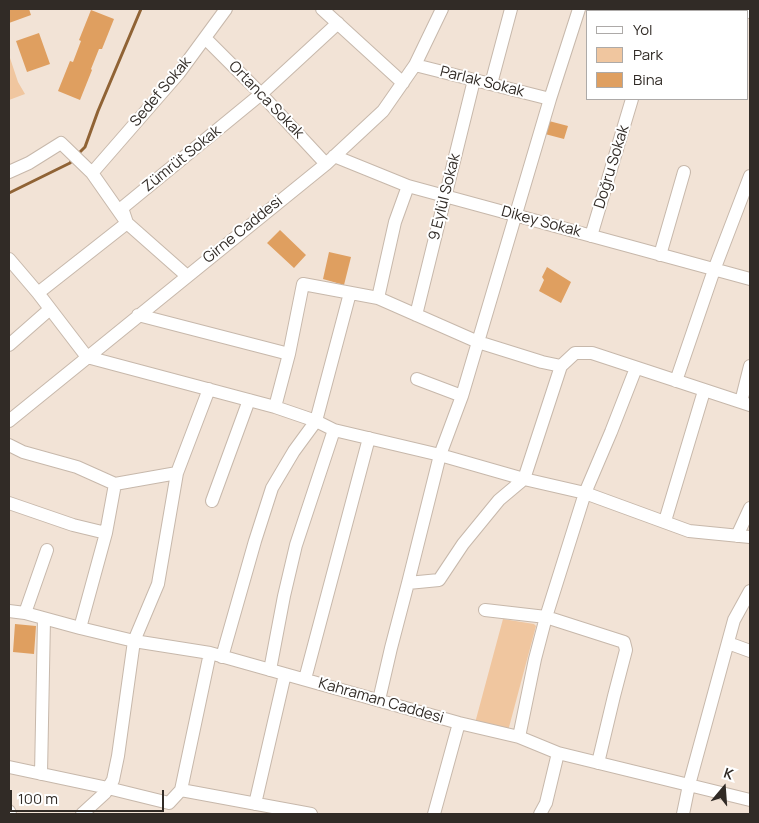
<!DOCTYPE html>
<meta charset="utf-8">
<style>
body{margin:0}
#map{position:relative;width:759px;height:823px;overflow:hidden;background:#f2e3d6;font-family:Manrope,sans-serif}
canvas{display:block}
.frame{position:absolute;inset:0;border:10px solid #312b26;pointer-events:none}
.legend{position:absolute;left:586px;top:10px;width:162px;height:90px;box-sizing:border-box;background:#fff;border:1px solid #adaaa8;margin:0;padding:6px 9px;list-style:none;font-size:15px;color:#312b26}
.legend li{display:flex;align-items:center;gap:10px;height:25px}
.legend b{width:25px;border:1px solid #adaaa8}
.north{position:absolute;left:699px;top:763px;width:50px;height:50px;-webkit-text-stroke:4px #fff;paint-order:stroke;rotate:18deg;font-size:14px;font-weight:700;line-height:20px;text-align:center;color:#312b26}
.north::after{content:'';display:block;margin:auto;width:18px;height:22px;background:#312b26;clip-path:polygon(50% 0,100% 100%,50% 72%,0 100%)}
.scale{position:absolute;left:10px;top:790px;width:154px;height:22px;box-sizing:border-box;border:2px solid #312b26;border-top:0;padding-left:6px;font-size:15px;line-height:18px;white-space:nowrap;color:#312b26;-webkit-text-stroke:4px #fff;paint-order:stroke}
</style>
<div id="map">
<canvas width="759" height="823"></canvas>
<div class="frame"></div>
<ul class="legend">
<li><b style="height:6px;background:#fff"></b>Yol</li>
<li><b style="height:14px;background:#f0c69f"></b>Park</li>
<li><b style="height:14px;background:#df9f60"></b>Bina</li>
</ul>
<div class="north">K</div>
<div class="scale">100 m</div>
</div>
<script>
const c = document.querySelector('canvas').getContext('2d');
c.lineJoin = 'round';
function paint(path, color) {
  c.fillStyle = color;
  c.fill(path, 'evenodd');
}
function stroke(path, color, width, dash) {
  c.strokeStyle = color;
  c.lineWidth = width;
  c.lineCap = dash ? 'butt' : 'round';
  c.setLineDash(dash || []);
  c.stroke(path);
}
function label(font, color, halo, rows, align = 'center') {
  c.font = font + ' Manrope,sans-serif';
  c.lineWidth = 4;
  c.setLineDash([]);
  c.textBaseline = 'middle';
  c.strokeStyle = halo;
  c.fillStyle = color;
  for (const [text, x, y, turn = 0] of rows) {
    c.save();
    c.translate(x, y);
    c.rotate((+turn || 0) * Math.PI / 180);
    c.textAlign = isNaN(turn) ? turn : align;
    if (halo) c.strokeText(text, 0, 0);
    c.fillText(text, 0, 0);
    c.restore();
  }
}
const green = new Path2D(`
 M9,55L18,82L25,94L9,100Z
 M503,619L534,624L536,626L508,731L475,723Z`);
const stream = new Path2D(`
 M78,154L85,147L98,111L141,9
 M9,193L70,163L74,158`);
const building = new Path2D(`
 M9,9H29L31,15L9,23Z
 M91,10L114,19L102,49H99L91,69L92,70L80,100L58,91L70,61L73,62L81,41L79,40Z
 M39,33L50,64L27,72L16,41Z
 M549,121L568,126L564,139L545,134Z
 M280,230L306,255L294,268L267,243Z
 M329,252L351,257L344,285L323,279Z
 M547,267L571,282L561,303L539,291L544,280L542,277Z
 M15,624L36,626L34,654L13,652Z`);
const minor = new Path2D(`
 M322,9L403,83
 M727,9L737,11
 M659,11V9
 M748,12L749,9
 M205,38L261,94L326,164
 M415,65L550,99
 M491,84L511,9
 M334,156L408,186L750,279
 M9,172L29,163L61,143L92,173L127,223L187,276
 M92,173L179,73L226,9
 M591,236L632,99
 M660,255L684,172
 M9,259L38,293L87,357L275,407L316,421L334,430L440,455L524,479L585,493L689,531L750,537
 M38,293L127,223L122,208L261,94L338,23
 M378,298L395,222L408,186
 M138,315L289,354
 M416,315L474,80
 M9,345L50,309
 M417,379L462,396
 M676,381L714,270L750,176
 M741,402L750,366
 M275,407L289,354L303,284L378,298L478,342L542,362L561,366L575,353H592L750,405
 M9,421L326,164L383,111L415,65L442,9
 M9,445L23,452L77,467L115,484L177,473
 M212,501L249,400
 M9,503L73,525L106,533
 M665,521L704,391
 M737,536L750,508
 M408,583L439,580L463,544L499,500L524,479L561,366
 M485,610L546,617L624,642L626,650L614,696L598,763
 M9,611L25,613L80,628L134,641L210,653L459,723L519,737L558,753L750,800
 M25,613L47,550
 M80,628L106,533L115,484
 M728,643L750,651
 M222,657L255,541L272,488L294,451L316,421L350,293
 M270,670L284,596L296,545L334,430
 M305,679L369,438
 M379,700L391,648L408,583L440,455L462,396L550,99L579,9
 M519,737L535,659L546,617L585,493L611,432L636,368
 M9,767L108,788L169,803L181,790L311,814
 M41,774L44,619
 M181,790L210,653
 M255,804L285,674
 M9,811L10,814
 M82,814L105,793L113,780L118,756L134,641L158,584L177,473L209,389
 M434,814L459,723
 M540,814L546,803L558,753
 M683,814L689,785L734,620L750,591`);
const streetNames = [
 ["Parlak Sokak",482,82,14],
 ["Sedef Sokak",161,92,-50],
 ["Ortanca Sokak",266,100,46],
 ["Zümrüt Sokak",182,159,-39],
 ["Doğru Sokak",612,167,-73],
 ["9 Eylül Sokak",445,197,-76],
 ["Dikey Sokak",541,222,15],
 ["Girne Caddesi",243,230,-39],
 ["Kahraman Caddesi",381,701,16]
];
paint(green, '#f0c69f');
stroke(stream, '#906335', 3);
paint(building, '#df9f60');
stroke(minor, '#c7b8ab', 14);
stroke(minor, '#fff', 12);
label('15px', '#312b26', '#fff', streetNames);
</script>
